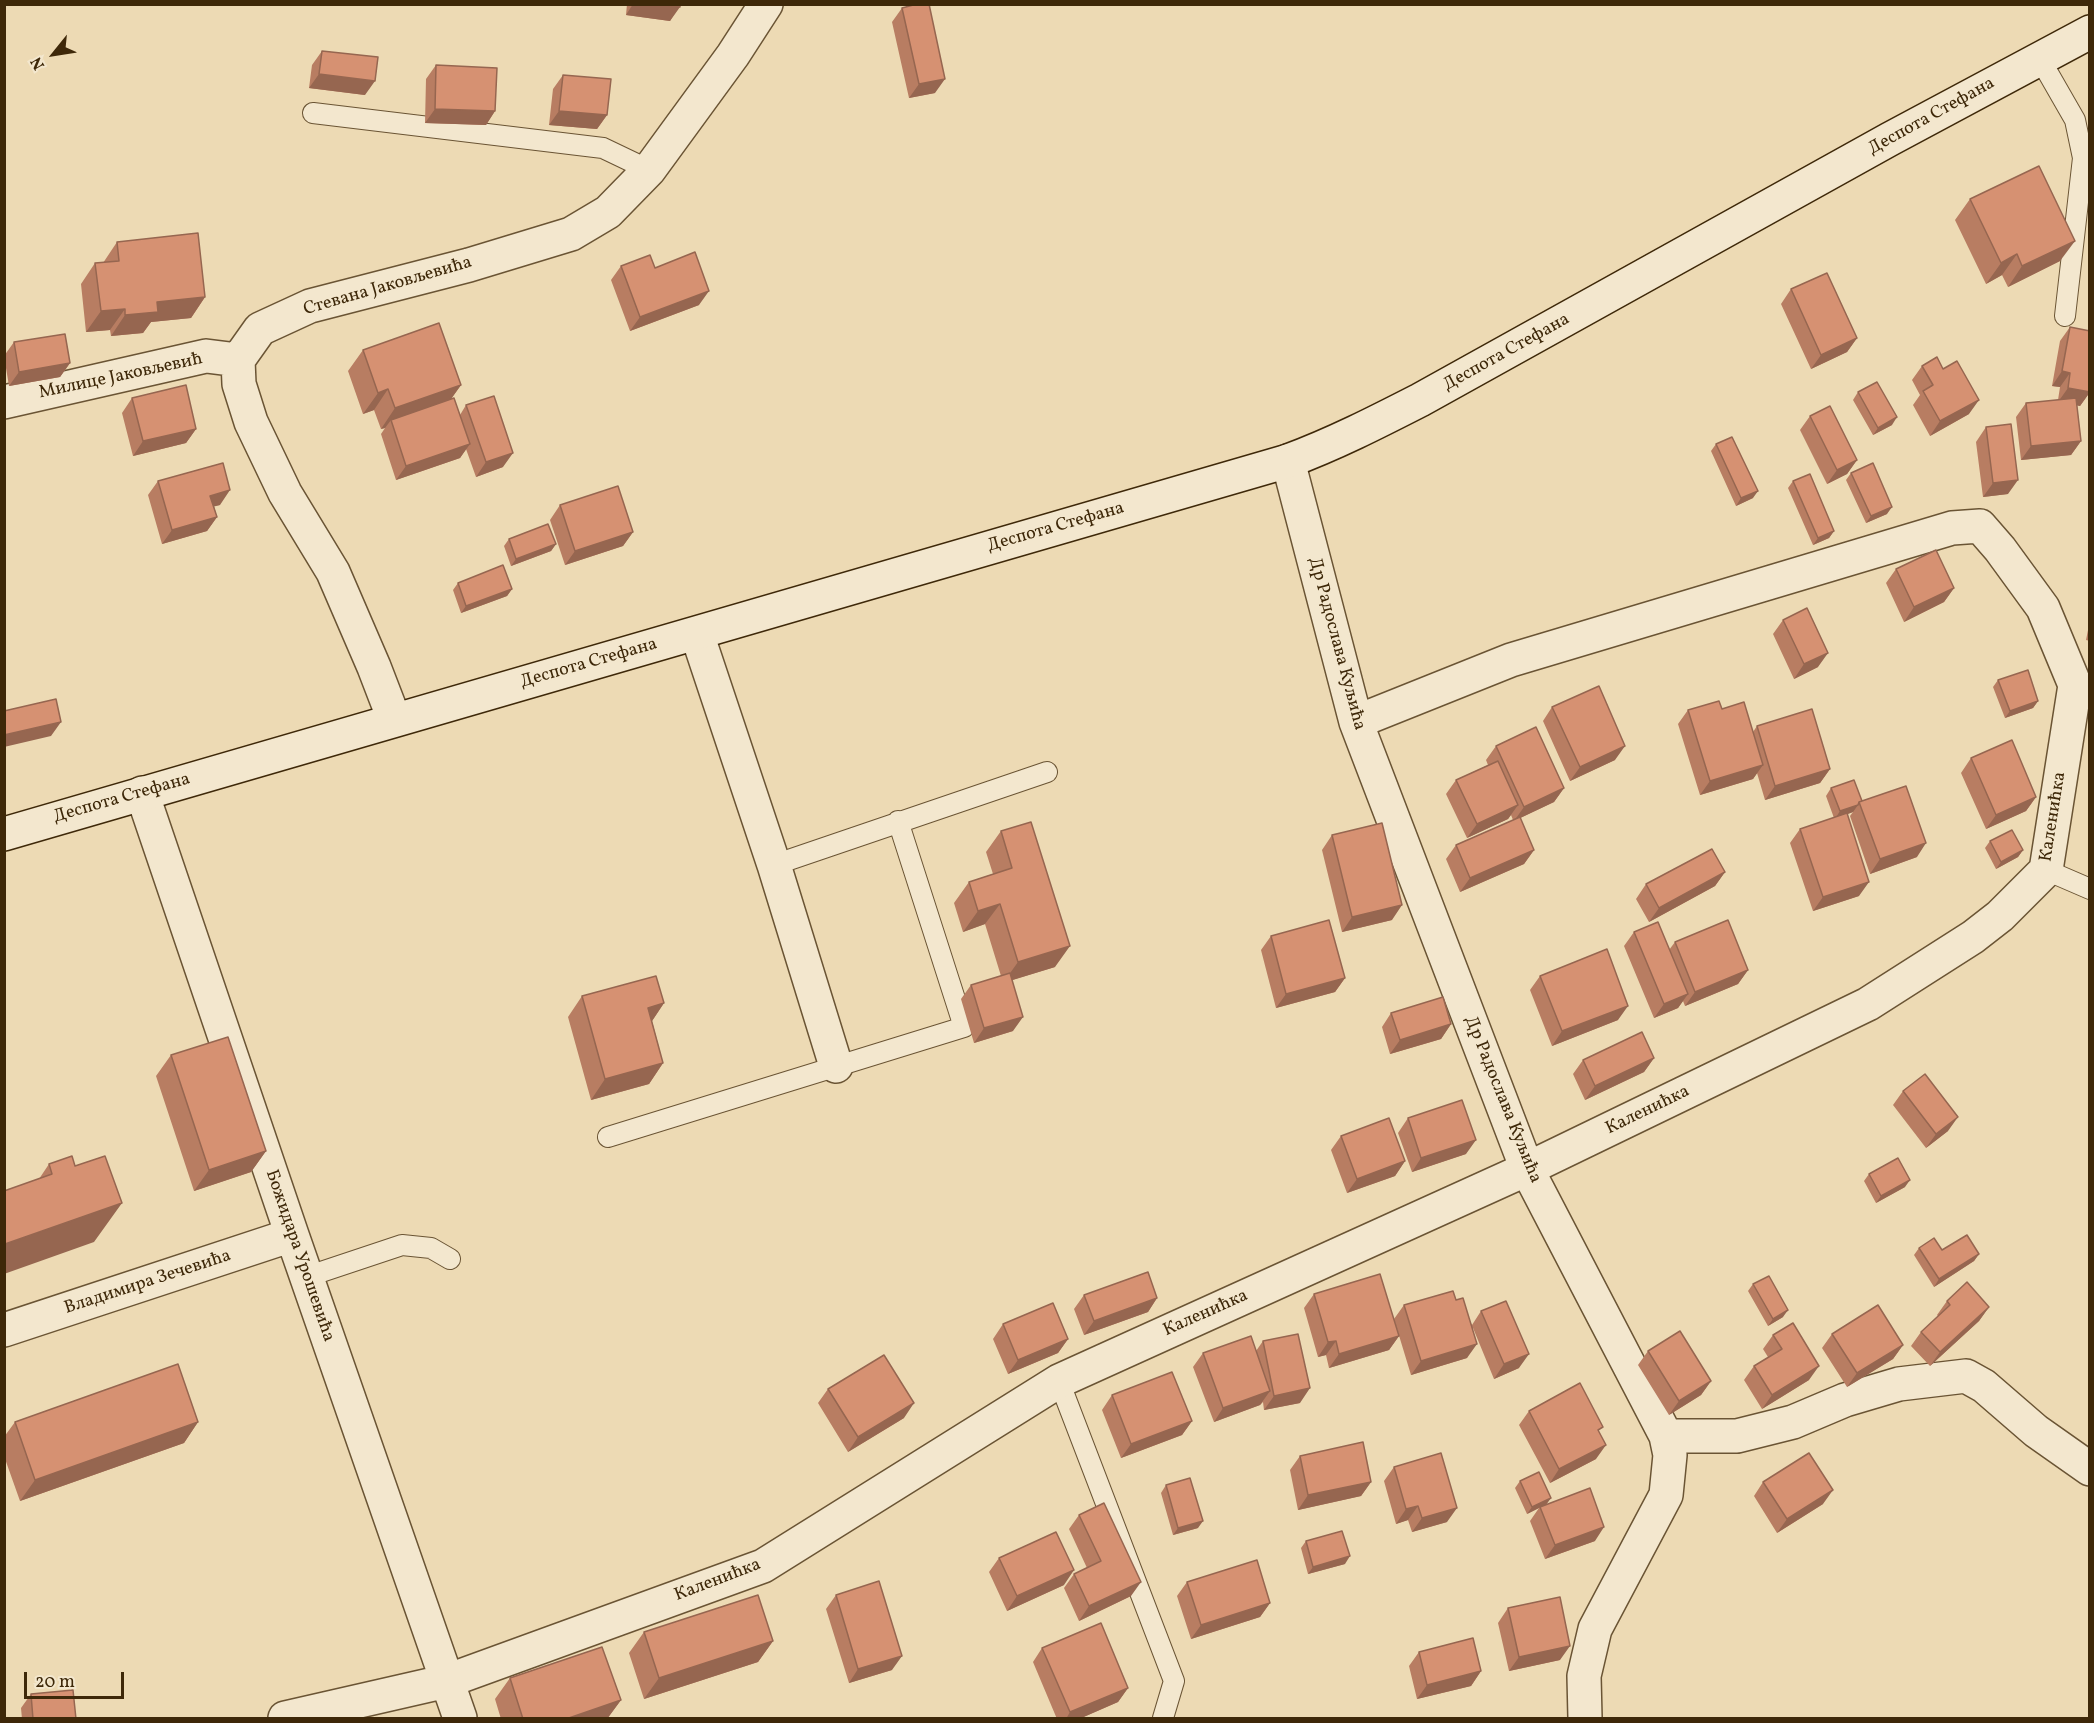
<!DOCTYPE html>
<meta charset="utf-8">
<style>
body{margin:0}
#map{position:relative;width:2094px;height:1723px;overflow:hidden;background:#eddab4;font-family:Vollkorn,serif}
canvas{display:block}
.frame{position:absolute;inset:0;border:6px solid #3e2809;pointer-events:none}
.north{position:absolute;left:24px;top:24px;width:60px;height:60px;-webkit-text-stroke:4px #f3e7ce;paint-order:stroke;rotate:240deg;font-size:16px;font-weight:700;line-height:24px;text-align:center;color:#3e2809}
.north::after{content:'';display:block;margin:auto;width:21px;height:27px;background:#3e2809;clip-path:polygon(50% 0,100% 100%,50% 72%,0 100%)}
.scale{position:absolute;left:24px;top:1672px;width:100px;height:27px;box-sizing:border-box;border:3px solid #3e2809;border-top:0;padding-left:8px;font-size:18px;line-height:21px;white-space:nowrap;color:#3e2809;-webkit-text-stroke:4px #f3e7ce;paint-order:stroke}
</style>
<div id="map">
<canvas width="2094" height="1723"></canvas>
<div class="frame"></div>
<div class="north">N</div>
<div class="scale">20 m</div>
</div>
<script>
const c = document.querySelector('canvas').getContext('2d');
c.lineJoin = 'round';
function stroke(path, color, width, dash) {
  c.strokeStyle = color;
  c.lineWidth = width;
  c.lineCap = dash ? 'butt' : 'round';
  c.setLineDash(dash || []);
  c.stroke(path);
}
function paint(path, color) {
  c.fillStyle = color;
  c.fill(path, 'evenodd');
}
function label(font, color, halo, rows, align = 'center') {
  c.font = font + ' Vollkorn,serif';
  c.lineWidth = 4.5;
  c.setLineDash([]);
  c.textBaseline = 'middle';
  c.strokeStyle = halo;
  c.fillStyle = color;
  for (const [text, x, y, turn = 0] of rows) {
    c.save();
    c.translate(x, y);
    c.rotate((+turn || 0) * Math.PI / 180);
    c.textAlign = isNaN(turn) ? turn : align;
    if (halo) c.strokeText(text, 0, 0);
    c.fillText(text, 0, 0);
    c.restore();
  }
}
const lane = new Path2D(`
 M2040,59L2075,120L2083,158L2065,316
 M313,113L603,148L649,170
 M774,865L1047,772
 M2046,870L2090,889
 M608,1137L964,1027L898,821
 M306,1277L402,1245L431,1248L450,1259
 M1059,1381L1174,1681L1163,1718`);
const street = new Path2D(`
 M4,402L206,356L238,360
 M1288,461L1356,722L1527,1169L1666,1436L1670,1455L1666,1495L1595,1629L1584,1676L1585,1718
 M697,634L774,865L836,1066
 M394,719L374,667L333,572L285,493L251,422L239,384L238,360L260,329L310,306L469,265L571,234L608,212L649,170L733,55L766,4
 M142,793L292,1235L460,1718
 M4,1330L292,1235
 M1666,1436H1737L1793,1422L1845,1400L1899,1384L1966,1376L1984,1386L2036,1431L2090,1469
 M285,1718L447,1681L763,1566L1059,1381L1527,1169L1868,1004L1973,937L2000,916L2046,870L2075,685L2043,608L2000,549L1980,526L1952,528L1511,660L1356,722`);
const secondary = new Path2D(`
 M4,834L1288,461C1334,444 1377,422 1420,400L1890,139L2090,32`);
const wall = new Path2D(`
 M627,4H680L670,21L626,15Z
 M902,8L935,93L909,98L892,22Z
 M322,51L365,95L309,88L312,65Z
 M436,65L495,111L486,125L425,123L426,79Z
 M563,75L607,115L597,129L549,125L553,89Z
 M1970,199L2060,261L2008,287L2002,275L1986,284L1955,220Z
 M117,242L205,297L191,318L151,322L143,333L111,336L110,330L86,332L81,284L95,263H103Z
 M621,266L655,268L699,305L630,331L611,280Z
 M1791,289L1857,338L1847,352L1811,369L1781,304Z
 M2070,327L2090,392L2080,406L2077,405L2081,441L2071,455L2021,460L2016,417L2026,403L2058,400L2060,387L2052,386L2060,341Z
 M14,342L70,363L60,377L9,386L4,356Z
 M363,350L461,385L451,399L460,415L466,405L503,467L476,477L466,449L460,458L396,480L381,434L385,428L381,429L374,410L363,414L348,371Z
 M1922,366L1969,414L1930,436L1913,405L1920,395L1912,380Z
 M1858,392L1892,425L1873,435L1853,400Z
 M132,398L196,429L186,443L133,456L122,413Z
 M1810,416L1857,460L1847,474L1827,484L1800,430Z
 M1986,427L2008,494L1983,497L1976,442Z
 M1716,444L1753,498L1736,506L1711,451Z
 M1851,473L1887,514L1866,523L1846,480Z
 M158,481L220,505L214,506L217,517L207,531L162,544L148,495Z
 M1793,481L1834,531L1829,538L1813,545L1788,488Z
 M560,505L633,532L623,546L565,565L550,520Z
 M509,539L556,544L551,551L511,566L504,546Z
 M1896,569L1954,588L1944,602L1904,622L1886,583Z
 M458,583L512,589L507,596L461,613L453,590Z
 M1783,620L1818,667L1794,679L1773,634Z
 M2090,620V641L2086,640Z
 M1998,680L2038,701L2033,708L2005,718L1993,687Z
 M1552,707L1615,760L1570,781L1543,721Z
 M1722,709L1753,732L1757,726L1830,769L1820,783L1765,800L1757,773L1753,779L1700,795L1678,724L1688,710Z
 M1496,746L1564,788L1554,802L1520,818L1534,850L1524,864L1460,892L1446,859L1456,845L1513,820L1511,815L1508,819L1467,838L1446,794L1456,780L1488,765L1486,760Z
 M1971,758L2036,797L2026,811L1986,829L1961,773Z
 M1831,788L1862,801L1917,857L1870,874L1850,816L1853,812L1847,814L1859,896L1813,911L1790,843L1800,829L1834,818L1826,796Z
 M1001,831L1055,967L1012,980L1013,1031L974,1043L961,999L971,985L1001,976L985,924L963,932L954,903L969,882L993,874L986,852Z
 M1332,835L1392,920L1342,932L1322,850Z
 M1990,841L2023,850L2018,857L1996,869L1985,848Z
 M1725,872L1715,886L1649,922L1636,899L1646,884Z
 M1634,932L1669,950L1675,942L1748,970L1738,984L1685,1006L1683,1001L1678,1008L1654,1018L1624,946Z
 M1271,936L1345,978L1335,992L1276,1008L1261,950Z
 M1540,976L1618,1020L1552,1046L1530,990Z
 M582,996L664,1003L652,1021L663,1063L649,1084L591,1100L568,1017Z
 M1391,1013L1451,1024L1441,1039L1390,1054L1382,1027Z
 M171,1055L266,1151L251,1172L194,1191L156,1076Z
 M1654,1058L1644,1072L1585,1100L1573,1074L1583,1060Z
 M1903,1091L1948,1131L1926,1148L1893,1105Z
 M1408,1118L1466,1154L1412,1172L1398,1133Z
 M1341,1136L1405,1161L1395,1176L1347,1193L1331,1150Z
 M49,1164L94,1242L39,1179Z
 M1869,1174L1905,1187L1876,1203L1864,1181Z
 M1919,1248L1942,1250L1979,1254L1974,1261L1934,1287L1914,1255Z
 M1753,1284L1783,1317L1768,1326L1748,1291Z
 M1314,1294L1399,1336L1389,1350L1329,1368L1326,1355L1318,1357L1304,1308Z
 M1084,1295L1157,1298L1148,1312L1084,1335L1074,1309Z
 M1456,1300L1472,1325L1481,1311L1519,1368L1494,1379L1473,1328L1467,1358L1411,1375L1394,1319L1404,1305Z
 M1947,1301L1989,1307L1979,1321L1930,1366L1911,1346L1921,1332L1938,1316L1937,1315Z
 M1003,1324L1068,1339L1058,1353L1008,1374L993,1339Z
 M1832,1334L1903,1345L1893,1359L1847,1387L1822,1348Z
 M1773,1335L1809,1380L1762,1409L1744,1380L1754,1366L1768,1357L1763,1349Z
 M1263,1341L1300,1403L1264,1410L1263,1402L1260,1405L1214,1422L1193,1367L1203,1353L1256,1351Z
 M1648,1351L1711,1381L1701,1395L1669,1415L1638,1365Z
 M828,1389L904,1418L848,1452L818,1403Z
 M1112,1395L1192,1421L1182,1435L1121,1458L1102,1410Z
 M1529,1411L1596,1459L1550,1483L1519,1425Z
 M15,1422H198L184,1443L20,1501L4,1456V1437Z
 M1300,1456L1371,1482L1361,1496L1298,1510L1290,1470Z
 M1394,1467L1447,1522L1412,1532L1408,1520L1396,1524L1384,1481Z
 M1520,1481L1546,1504L1595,1541L1545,1559L1530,1521L1539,1508L1527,1514L1515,1488Z
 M1763,1482L1823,1504L1777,1533L1754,1496Z
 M1166,1485L1198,1528L1173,1535L1161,1493Z
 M1079,1515L1131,1596L1079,1621L1064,1588L1074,1574L1087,1568L1069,1529Z
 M1306,1541L1345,1564L1308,1574L1301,1548Z
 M999,1558L1064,1585L1007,1611L989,1572Z
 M1187,1582L1270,1603L1260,1617L1191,1639L1177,1596Z
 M836,1595L892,1670L849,1683L826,1609Z
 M1508,1608L1560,1660L1509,1671L1498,1623Z
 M644,1632L773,1641L758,1662L644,1699L629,1653Z
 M1042,1648L1128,1688L1118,1702L1079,1719H1057L1033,1662Z
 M1419,1652L1481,1671L1471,1686L1417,1699L1409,1666Z
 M510,1678L621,1700L607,1719H501L495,1699Z
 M31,1694L76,1719H22L21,1708Z`);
const shadedWall = new Path2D(`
 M633,4H660L680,7L670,21L626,15Z
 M319,74L375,81L365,95L309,88Z
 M945,79L935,93L909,98L919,84Z
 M435,109L495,111L486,125L425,123Z
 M559,111L607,115L597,129L549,125Z
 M2075,241L2060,261L2008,287L2022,266Z
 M2017,254L2002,275L1986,284L2001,263Z
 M709,291L699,305L630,331L640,317Z
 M205,297L191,318L151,322L143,333L111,336L125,315L157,302Z
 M125,309L110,330L86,332L101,311Z
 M1857,338L1847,352L1811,369L1821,355Z
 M70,363L60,377L9,386L19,372Z
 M2062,371L2070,373L2060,387L2052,386Z
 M461,385L446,406L391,420L385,428L381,429L395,408Z
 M2068,388L2090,392L2080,406L2058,402Z
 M388,389L374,410L363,414L378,393Z
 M1979,400L1969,414L1930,436L1940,421Z
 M1897,417L1892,425L1873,435L1878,428Z
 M196,429L186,443L133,456L143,441Z
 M2081,441L2071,455L2021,460L2031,446Z
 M470,444L460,458L396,480L406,466Z
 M513,453L503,467L476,477L486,462Z
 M1857,460L1847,474L1827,484L1837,470Z
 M2018,480L2008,494L1983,497L1993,483Z
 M230,490L220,505L200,510L210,496Z
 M1758,491L1753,498L1736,506L1741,498Z
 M1892,507L1887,514L1866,523L1871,516Z
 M217,517L207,531L162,544L172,530Z
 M1834,531L1829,538L1813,545L1818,538Z
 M633,532L623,546L565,565L575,551Z
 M556,544L551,551L511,566L516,559Z
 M1954,588L1944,602L1904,622L1914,607Z
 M512,589L507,596L461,613L466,606Z
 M1828,653L1818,667L1794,679L1804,664Z
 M2038,701L2033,708L2005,718L2010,711Z
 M61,722L51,736L4,747V735Z
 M1625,746L1615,760L1570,781L1580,767Z
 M1763,765L1753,779L1700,795L1710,781Z
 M1830,769L1820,783L1765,800L1775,786Z
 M1564,788L1554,802L1514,821L1524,807Z
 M2036,797L2026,811L1986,829L1996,815Z
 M1518,805L1508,819L1467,838L1477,824Z
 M1858,805L1853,812L1835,819L1840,811Z
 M1926,843L1917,857L1870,874L1880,859Z
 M1534,850L1524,864L1460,892L1470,878Z
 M2023,850L2018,857L1996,869L2001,862Z
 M1725,872L1715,886L1649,922L1659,908Z
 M1869,882L1859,896L1813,911L1823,897Z
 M1000,904L985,924L963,932L978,911Z
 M1402,905L1392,920L1342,932L1352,917Z
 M1070,946L1055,967L1003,983L1018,962Z
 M1748,970L1738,984L1685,1006L1695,992Z
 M1345,978L1335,992L1276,1008L1286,994Z
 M1688,994L1678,1008L1654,1018L1664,1004Z
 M664,1003L650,1024L648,1008Z
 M1628,1006L1618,1020L1552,1046L1562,1031Z
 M1023,1017L1013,1031L974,1043L984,1028Z
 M1451,1024L1441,1039L1390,1054L1400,1040Z
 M1654,1058L1644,1072L1585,1100L1595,1086Z
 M663,1063L649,1084L591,1100L605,1079Z
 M1958,1117L1948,1131L1926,1148L1936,1134Z
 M1476,1140L1466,1154L1412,1172L1421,1158Z
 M266,1151L251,1172L194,1191L209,1170Z
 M1405,1161L1395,1176L1347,1193L1357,1179Z
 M1910,1180L1905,1187L1876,1203L1881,1196Z
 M122,1203L94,1242L4,1274L5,1244Z
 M1979,1254L1974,1261L1934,1287L1939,1279Z
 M1157,1298L1148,1312L1084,1335L1094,1321Z
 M1989,1307L1979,1321L1930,1366L1940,1352Z
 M1788,1310L1783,1317L1768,1326L1773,1319Z
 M1399,1336L1389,1350L1329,1368L1339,1354Z
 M1068,1339L1058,1353L1008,1374L1018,1360Z
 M1336,1341L1326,1355L1318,1357L1328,1342Z
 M1477,1344L1467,1358L1411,1375L1421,1361Z
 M1903,1345L1893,1359L1847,1387L1857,1373Z
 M1529,1354L1519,1368L1494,1379L1504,1364Z
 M1819,1366L1809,1380L1762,1409L1772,1395Z
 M1711,1381L1701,1395L1669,1415L1679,1401Z
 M1310,1388L1300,1403L1264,1410L1274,1396Z
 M1270,1391L1260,1405L1214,1422L1223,1408Z
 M914,1403L904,1418L848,1452L858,1437Z
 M1192,1421L1182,1435L1121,1458L1131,1444Z
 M198,1422L184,1443L20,1501L35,1480Z
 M1606,1445L1596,1459L1550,1483L1559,1469Z
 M1371,1482L1361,1496L1298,1510L1308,1495Z
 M1833,1490L1823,1504L1777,1533L1787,1519Z
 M1551,1498L1546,1505L1540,1507L1539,1508L1527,1514L1532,1507Z
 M1418,1506L1408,1520L1396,1524L1406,1509Z
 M1457,1508L1447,1522L1412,1532L1422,1518Z
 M1203,1521L1198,1528L1173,1535L1178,1528Z
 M1604,1527L1595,1541L1545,1559L1555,1545Z
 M1350,1556L1345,1564L1308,1574L1313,1567Z
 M1074,1570L1064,1585L1007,1611L1017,1596Z
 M1141,1582L1131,1596L1079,1621L1089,1606Z
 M1270,1603L1260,1617L1191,1639L1201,1625Z
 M773,1641L758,1662L644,1699L659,1678Z
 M1570,1646L1560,1660L1509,1671L1519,1657Z
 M902,1656L892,1670L849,1683L858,1669Z
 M1481,1671L1471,1686L1417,1699L1427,1685Z
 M1128,1688L1118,1702L1079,1719H1066L1070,1712Z
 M621,1700L607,1719H566Z`);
const building = new Path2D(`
 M660,4H680V7Z
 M917,4H929L945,79L919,84L902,8Z
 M322,51L378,57L375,81L319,74Z
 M436,65L497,68L495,111L435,109Z
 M563,75L611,79L607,115L559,111Z
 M2039,166L2075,241L2022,266L2017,254L2001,263L1970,199Z
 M198,233L205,297L157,302L158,312L125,315V309L101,311L95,263L119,261L117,242Z
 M695,252L709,291L640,317L621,266L650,255L655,268Z
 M1827,273L1857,338L1821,355L1791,289Z
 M439,323L461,385L395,408L388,389L378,393L363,350Z
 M2070,327L2090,331V392L2068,388L2070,373L2062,371Z
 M65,334L70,363L19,372L14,342Z
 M1937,357L1943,369L1957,361L1979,400L1940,421L1923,391L1933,385L1922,366Z
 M1877,382L1897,417L1878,428L1858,392Z
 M186,385L196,429L143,441L132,398Z
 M494,396L513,453L486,462L466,405Z
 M454,398L470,444L406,466L391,420Z
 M2076,398L2081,441L2031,446L2026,403Z
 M1830,406L1857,460L1837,470L1810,416Z
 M2011,424L2018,480L1993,483L1986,427Z
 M1732,437L1758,491L1741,498L1716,444Z
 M223,463L230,490L210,496L217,517L172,530L158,481Z
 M1873,463L1892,507L1871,516L1851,473Z
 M1810,474L1834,531L1818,538L1793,481Z
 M618,486L633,532L575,551L560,505Z
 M548,524L556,544L516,559L509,539Z
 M1936,550L1954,588L1914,607L1896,569Z
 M503,565L512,589L466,606L458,583Z
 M1807,608L1828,653L1804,664L1783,620Z
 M2028,670L2038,701L2010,711L1998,680Z
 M1599,686L1625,746L1580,767L1552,707Z
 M56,699L61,722L4,735V711Z
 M1719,701L1722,709L1744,702L1763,765L1710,781L1688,710Z
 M1812,709L1830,769L1775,786L1757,726Z
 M1536,727L1564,788L1524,807L1496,746Z
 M2012,740L2036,797L1996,815L1971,758Z
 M1498,761L1518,805L1477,824L1456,780Z
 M1854,780L1862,801L1859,802L1858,805L1840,811L1831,788Z
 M1906,786L1926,843L1880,859L1859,802Z
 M1847,813L1869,882L1823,897L1800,829Z
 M1520,817L1534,850L1470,878L1456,845Z
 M1031,822L1070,946L1018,962L1000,904L978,911L969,882L1012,868L1001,831Z
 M1382,823L1402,905L1352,917L1332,835Z
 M2012,830L2023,850L2001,862L1990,841Z
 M1712,849L1725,872L1659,908L1646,884Z
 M1329,920L1345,978L1286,994L1271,936Z
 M1728,920L1748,970L1695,992L1675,942Z
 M1658,922L1688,994L1664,1004L1634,932Z
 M1607,949L1628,1006L1562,1031L1540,976Z
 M1010,973L1023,1017L984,1028L971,985Z
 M656,976L664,1003L648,1008L663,1063L605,1079L582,996Z
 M1443,997L1451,1024L1400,1040L1391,1013Z
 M1642,1032L1654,1058L1595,1086L1583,1060Z
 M228,1037L266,1151L209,1170L171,1055Z
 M1925,1074L1958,1117L1936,1134L1903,1091Z
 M1462,1100L1476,1140L1421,1158L1408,1118Z
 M1389,1118L1405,1161L1357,1179L1341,1136Z
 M72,1156L75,1166L105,1156L122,1203L5,1244L4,1191L52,1174L49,1164Z
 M1898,1158L1910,1180L1881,1196L1869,1174Z
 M1967,1235L1979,1254L1939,1279L1919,1248L1934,1238L1942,1250Z
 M1148,1272L1157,1298L1094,1321L1084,1295Z
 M1380,1274L1399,1336L1339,1354L1336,1341L1328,1342L1314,1294Z
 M1769,1276L1788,1310L1773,1319L1753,1284Z
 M1967,1282L1989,1307L1940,1352L1921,1332L1950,1305L1947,1301Z
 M1453,1291L1456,1300L1463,1298L1477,1344L1421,1361L1404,1305Z
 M1506,1301L1529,1354L1504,1364L1481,1311Z
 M1053,1303L1068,1339L1018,1360L1003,1324Z
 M1878,1305L1903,1345L1857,1373L1832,1334Z
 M1793,1323L1819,1366L1772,1395L1754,1366L1782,1349L1773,1335Z
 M1680,1331L1711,1381L1679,1401L1648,1351Z
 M1298,1334L1310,1388L1274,1396L1263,1341Z
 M1251,1336L1270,1391L1223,1408L1203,1353Z
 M884,1355L914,1403L858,1437L828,1389Z
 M178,1364L198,1422L35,1480L15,1422Z
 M1172,1372L1192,1421L1131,1444L1112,1395Z
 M1580,1383L1603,1427L1598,1430L1606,1445L1559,1469L1529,1411Z
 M1363,1442L1371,1482L1308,1495L1300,1456Z
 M1441,1453L1457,1508L1422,1518L1418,1506L1406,1509L1394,1467Z
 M1809,1453L1833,1490L1787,1519L1763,1482Z
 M1539,1472L1551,1498L1532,1507L1520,1481Z
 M1190,1478L1203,1521L1178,1528L1166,1485Z
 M1590,1488L1604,1527L1555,1545L1540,1507Z
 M1104,1503L1141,1582L1089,1606L1074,1574L1101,1561L1079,1515Z
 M1342,1531L1350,1556L1313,1567L1306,1541Z
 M1056,1532L1074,1570L1017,1596L999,1558Z
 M1257,1560L1270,1603L1201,1625L1187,1582Z
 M879,1581L902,1656L858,1669L836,1595Z
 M758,1595L773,1641L659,1678L644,1632Z
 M1560,1597L1570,1646L1519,1657L1508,1608Z
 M1101,1623L1128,1688L1070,1712L1042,1648Z
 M1473,1638L1481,1671L1427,1685L1419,1652Z
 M602,1647L621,1700L566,1719H523L510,1678Z
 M73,1690L76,1719H33L31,1694Z`);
const streetNames = [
 ["Деспота Стефана",1932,117,-29],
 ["Стевана Јаковљевића",388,287,-16],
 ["Деспота Стефана",1507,353,-29],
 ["Милице Јаковљевић",121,377,-12],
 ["Деспота Стефана",1056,528,-16],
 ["Др Радослава Куљића",1336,644,75],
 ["Деспота Стефана",589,664,-16],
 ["Деспота Стефана",122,799,-16],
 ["Каленићка",2054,817,-81],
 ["Др Радослава Куљића",1502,1100,68],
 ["Каленићка",1648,1111,-26],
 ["Божидара Урошевића",299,1256,71],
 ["Владимира Зечевића",148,1283,-18],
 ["Каленићка",1206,1314,-24],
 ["Каленићка",718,1581,-21]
];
stroke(lane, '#6a5434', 22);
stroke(street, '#6a5434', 36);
stroke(secondary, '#3e2809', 36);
stroke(lane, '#f3e7ce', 20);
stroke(street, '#f3e7ce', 33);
stroke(secondary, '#f3e7ce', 33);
paint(wall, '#b87d62');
paint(shadedWall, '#966650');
paint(building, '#d69172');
stroke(building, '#966650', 1.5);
label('18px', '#3e2809', '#f3e7ce', streetNames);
</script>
